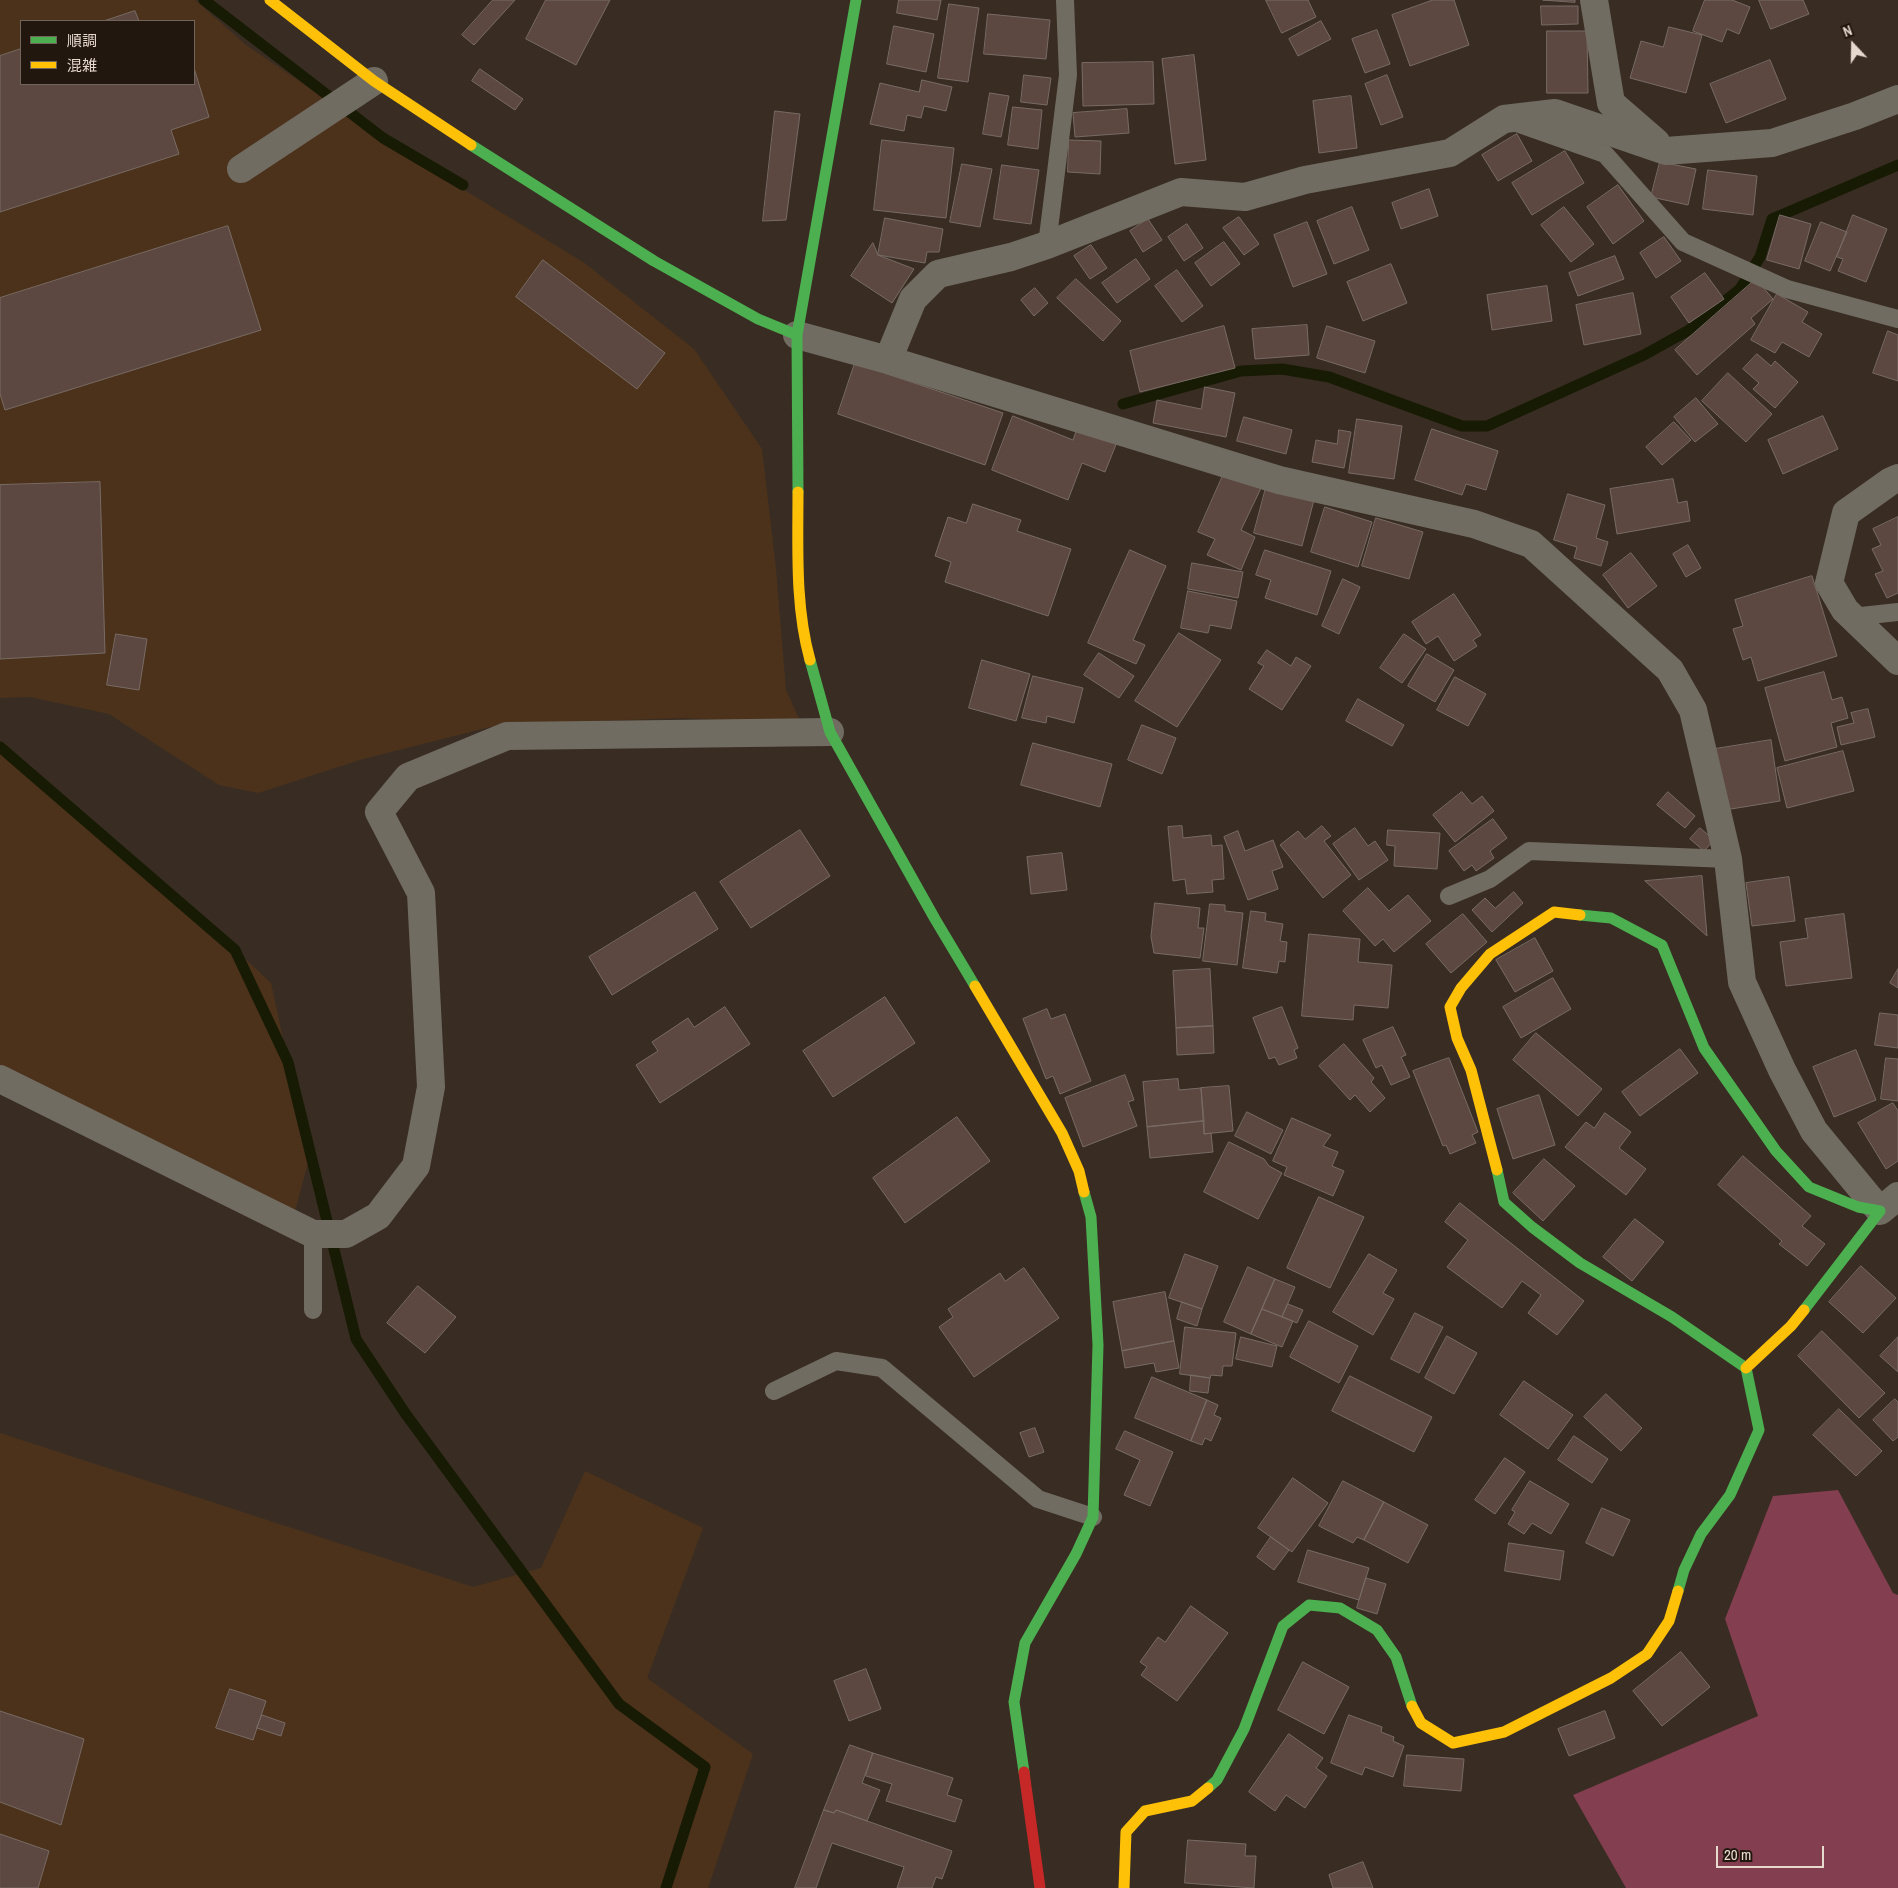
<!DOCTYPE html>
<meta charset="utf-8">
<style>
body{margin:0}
#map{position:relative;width:1898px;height:1888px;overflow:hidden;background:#392d23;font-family:"Archivo Narrow","Noto Sans JP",sans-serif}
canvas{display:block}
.legend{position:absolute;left:20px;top:20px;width:175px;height:65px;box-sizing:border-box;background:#21170f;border:1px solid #71655b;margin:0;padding:6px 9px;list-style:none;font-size:15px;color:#e8d9ce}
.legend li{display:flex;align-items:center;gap:10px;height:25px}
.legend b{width:25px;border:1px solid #71655b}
.north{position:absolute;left:1828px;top:20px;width:50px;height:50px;-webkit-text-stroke:4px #21170f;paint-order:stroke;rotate:339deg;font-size:14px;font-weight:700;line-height:20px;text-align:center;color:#e8d9ce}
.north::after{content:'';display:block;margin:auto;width:18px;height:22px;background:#e8d9ce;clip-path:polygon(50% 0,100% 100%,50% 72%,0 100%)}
.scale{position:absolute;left:1716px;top:1846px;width:108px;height:22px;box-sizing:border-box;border:2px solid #e8d9ce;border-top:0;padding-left:6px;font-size:15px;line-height:18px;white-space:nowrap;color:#e8d9ce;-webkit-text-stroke:4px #21170f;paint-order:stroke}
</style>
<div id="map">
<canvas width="1898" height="1888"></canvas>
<ul class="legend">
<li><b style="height:6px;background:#4caf50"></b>順調</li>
<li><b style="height:6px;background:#ffc107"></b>混雑</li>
</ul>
<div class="north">N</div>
<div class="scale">20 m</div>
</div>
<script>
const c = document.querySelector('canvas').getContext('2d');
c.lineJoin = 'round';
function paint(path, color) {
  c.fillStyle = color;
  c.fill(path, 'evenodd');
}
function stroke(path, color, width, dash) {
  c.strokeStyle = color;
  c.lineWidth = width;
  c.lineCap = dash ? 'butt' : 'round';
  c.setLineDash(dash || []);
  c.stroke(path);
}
const built = new Path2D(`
 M0,0H195L246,45L423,165L583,262L694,349L762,449L776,569L786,690L801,723L684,718L502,724L363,759L258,793L219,785L109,714L30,697L0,698ZM21,21H194V84H21Z
 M0,747L151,871L271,983L309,1159L295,1211L0,1093Z
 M0,1433L473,1587L541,1568L585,1471L703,1528L647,1678L753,1754L708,1888H0Z`);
const forest = new Path2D(`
 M1838,1490L1893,1593L1898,1595V1888H1626L1573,1795L1758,1716L1725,1619L1773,1496Z`);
const stream = new Path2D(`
 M204,0L383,138L463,185
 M1123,404L1241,371L1282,369L1329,377L1462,426H1487L1644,355L1689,330L1740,289L1760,257L1772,219L1898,165
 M0,747L235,950L288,1062L356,1339L405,1413L619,1704L705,1767L666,1888`);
const building = new Path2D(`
 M493,0H515L474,45L462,35Z
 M546,0H610L576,65L526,39Z
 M899,0H941L937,20L897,13Z
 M1266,0H1308L1316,17L1282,33Z
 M1433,0H1454L1469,45L1410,66L1392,15Z
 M1543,0H1575V2Z
 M1705,0H1732L1750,7L1739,34L1727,29L1722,42L1693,31Z
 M1759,0H1803L1809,14L1771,29Z
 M949,4L979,8L968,82L938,78Z
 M1541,6H1578V24L1542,25Z
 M135,11L139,21H104Z
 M988,14L1050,20L1046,59L984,54Z
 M1321,21L1331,39L1298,56L1289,39Z
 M894,26L934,34L926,72L887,64Z
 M1669,27L1702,35L1686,93L1630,78L1641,41L1663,47Z
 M1377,30L1390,64L1365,73L1352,39Z
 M1547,31H1587L1588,93H1547Z
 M21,49V84H194V68L209,117L171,130L179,154L0,212V56Z
 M1194,55L1206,160L1175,164L1162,59Z
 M1770,60L1786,99L1726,123L1710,84Z
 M1153,62L1154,104L1083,106L1082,63Z
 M480,69L523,99L515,110L472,81Z
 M1024,75L1051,78L1047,105L1021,102Z
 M1387,75L1403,117L1381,125L1365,84Z
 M922,80L952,87L946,111L924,106L921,118L907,115L904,131L870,124L880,83L919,92Z
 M990,93L1009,96L1001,137L983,134Z
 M1351,96L1357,148L1319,153L1313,101Z
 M1013,107L1042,110L1038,149L1008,145Z
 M1127,109L1129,133L1075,137L1073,113Z
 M775,111L800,114L786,220L763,221Z
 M1517,134L1532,161L1498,181L1482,155Z
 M882,140L954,148L946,218L874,210Z
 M1069,140L1101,141L1100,174L1068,172Z
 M1565,151L1584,183L1532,215L1512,183Z
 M1660,162L1696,169L1688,205L1651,197Z
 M962,164L992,169L980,227L950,222Z
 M1002,165L1039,170L1031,224L994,219Z
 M1708,170L1757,176L1753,215L1703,209Z
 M1618,185L1644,221L1613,244L1587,207Z
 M1429,189L1438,216L1401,229L1392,203Z
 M1352,207L1369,250L1334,264L1317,221Z
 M1564,207L1594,244L1571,262L1541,225Z
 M1780,215L1811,224L1799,269L1767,260Z
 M1853,215L1887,229L1866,282L1838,271L1843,259L1837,257Z
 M1239,217L1259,244L1244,255L1223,228Z
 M885,218L943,229L939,252H927L925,263L878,255Z
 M1148,219L1162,240L1143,252L1130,231Z
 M1307,222L1327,274L1293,287L1274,235Z
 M1821,222L1847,232L1830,271L1805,261Z
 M1187,224L1203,248L1184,261L1168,237Z
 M228,226L261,330L5,410L0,394V298Z
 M1664,237L1681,261L1656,278L1640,253Z
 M1224,242L1240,264L1211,286L1195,263Z
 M873,243L878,255L914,269L892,303L851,276Z
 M1091,245L1107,268L1090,279L1074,256Z
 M1615,256L1624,279L1578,296L1569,273Z
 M1136,259L1150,279L1117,303L1102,283Z
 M543,260L665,353L637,389L516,297Z
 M1391,264L1407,303L1363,321L1347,282Z
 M1177,270L1203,306L1182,322L1155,286Z
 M1705,273L1724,299L1689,323L1671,297Z
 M1076,279L1121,321L1103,341L1057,298Z
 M1756,279L1773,299L1751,318L1755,324L1697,375L1675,350Z
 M1547,286L1552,321L1492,330L1487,295Z
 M1035,288L1048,303L1034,316L1021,300Z
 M1633,293L1641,334L1584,345L1576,305Z
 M1777,294L1808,312L1802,322L1822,334L1809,357L1782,342L1775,353L1751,340Z
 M1307,325L1309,355L1255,359L1252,329Z
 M1224,326L1235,368L1140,392L1130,351Z
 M1327,326L1375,341L1365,373L1317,358Z
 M1888,331L1898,335V381L1873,373Z
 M1757,354L1771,366L1775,361L1798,382L1775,408L1753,389L1759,383L1743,369Z
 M855,363L1003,413L985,465L838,414Z
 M1728,373L1772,414L1746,442L1702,401Z
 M1205,387L1235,393L1226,437L1153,423L1157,400L1201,409Z
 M1696,398L1718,424L1695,442L1674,417Z
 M1013,416L1073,440L1078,426L1117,442L1105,472L1082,463L1068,500L992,470Z
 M1823,416L1838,449L1783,474L1768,440Z
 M1244,417L1292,430L1286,454L1237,441Z
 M1357,419L1402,426L1394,479L1349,473Z
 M1674,422L1691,440L1662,465L1646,447Z
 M1432,429L1498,451L1486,490L1466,484L1462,495L1415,480Z
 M1339,430L1351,432L1344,468L1312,462L1316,440L1337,444Z
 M1225,471L1262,486L1241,530L1255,537L1241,570L1207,555L1215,539L1198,532Z
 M1673,479L1678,503L1687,501L1690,521L1617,534L1610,489Z
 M100,482L105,653L0,659V485Z
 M1267,484L1315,496L1302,546L1254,533Z
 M1568,494L1605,505L1596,538L1608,542L1601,566L1574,558L1577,547L1554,540Z
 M973,504L1021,520L1017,531L1071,549L1048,616L945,582L951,562L935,556L948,517L966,523Z
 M1325,507L1372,522L1358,567L1311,552Z
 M1898,517V593L1887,598L1875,574L1883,571L1872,549L1881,545L1873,529Z
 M1376,518L1423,532L1409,579L1362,566Z
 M1688,545L1701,568L1686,577L1673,554Z
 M1130,550L1166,566L1133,640L1145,645L1136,664L1088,643Z
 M1265,550L1331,571L1317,615L1265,598L1271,580L1256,575Z
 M1631,553L1657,586L1628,608L1603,575Z
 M1192,563L1243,572L1238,598L1188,589Z
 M1812,576L1837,656L1758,681L1751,657L1743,660L1733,629L1743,626L1735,600Z
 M1343,579L1360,587L1339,634L1322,626Z
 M1188,591L1237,601L1231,629L1210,625L1208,633L1181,628Z
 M1454,594L1481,635L1473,640L1477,646L1454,661L1438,636L1426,644L1412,622Z
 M1179,633L1221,660L1177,727L1135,701Z
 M116,634L147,639L139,690L107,685Z
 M1404,634L1426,649L1402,683L1380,668Z
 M1267,650L1291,666L1296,657L1311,666L1282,710L1249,689L1264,666L1258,663Z
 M1099,653L1134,676L1119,698L1084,675Z
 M1427,654L1454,670L1435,702L1408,686Z
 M982,660L1030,674L1016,721L969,708Z
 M1824,672L1832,700L1842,697L1848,718L1831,723L1837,747L1785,761L1765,688Z
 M1033,676L1083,688L1074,723L1047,716L1046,723L1022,718Z
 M1455,677L1486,694L1468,726L1437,710Z
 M1358,699L1404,725L1392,746L1346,721Z
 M1868,709L1875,737L1841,745L1837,727L1854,723L1851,713Z
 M1142,725L1176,738L1162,774L1128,760Z
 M1771,740L1780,801L1725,810L1715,749Z
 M1033,743L1112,764L1100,807L1021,785Z
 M1843,751L1854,791L1787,808L1777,768Z
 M1462,792L1472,804L1482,796L1494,811L1455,842L1433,815Z
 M1668,792L1695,816L1685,828L1657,805Z
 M1493,819L1507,838L1490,851L1494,858L1476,871L1472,865L1464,871L1449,851Z
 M1182,826L1183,838L1211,835L1212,846L1222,845L1224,879L1212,880L1213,892L1187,894L1185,879L1173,881L1168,827Z
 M1322,826L1331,836L1324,841L1351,875L1323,898L1280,845L1298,831L1305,839Z
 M1355,828L1368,846L1375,841L1388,860L1359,880L1333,844Z
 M1700,828L1714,840L1704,851L1690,839Z
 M800,830L830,876L751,928L720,882Z
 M1388,830L1440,833L1437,869L1394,866L1395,846L1387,845Z
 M1238,831L1245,851L1273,840L1283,867L1272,871L1278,889L1248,900L1224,837Z
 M1062,853L1067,890L1031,894L1027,857Z
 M1702,876L1707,936L1645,881Z
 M1789,877L1795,921L1752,926L1746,883Z
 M1368,888L1389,911L1408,895L1431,921L1394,952L1383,939L1375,946L1343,911Z
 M695,892L718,929L612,995L589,957Z
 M1514,892L1523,903L1492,932L1472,910L1485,898L1495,908Z
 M1155,903L1200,908L1198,928H1204L1200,958L1154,953L1151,937Z
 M1210,904L1225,905V911L1243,913L1237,965L1203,961Z
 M1251,911L1266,913L1265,921L1283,924L1280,941L1287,942L1285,962L1279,961L1277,973L1243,968Z
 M1463,914L1487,942L1451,973L1426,944Z
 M1844,914L1852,978L1786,986L1780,942L1808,938L1805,919Z
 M1309,934L1360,939L1358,962L1392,965L1388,1008L1354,1005L1353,1020L1302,1016Z
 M1535,938L1553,971L1515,992L1496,960Z
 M1210,969L1213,1026L1176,1028L1173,971Z
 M1898,969V988L1890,983Z
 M1553,978L1571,1009L1521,1038L1503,1007Z
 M885,997L915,1043L833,1097L803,1051Z
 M725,1007L750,1044L660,1103L636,1065L658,1051L652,1042L688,1018L694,1027Z
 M1282,1007L1298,1048L1294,1050L1297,1058L1279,1065L1275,1057L1269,1059L1253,1018Z
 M1047,1009L1051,1019L1065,1014L1091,1081L1060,1094L1053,1076L1046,1079L1023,1019Z
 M1880,1013L1898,1015V1048L1875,1045Z
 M1213,1026L1214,1053L1177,1055L1176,1028Z
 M1393,1027L1406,1055L1401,1057L1410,1077L1391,1085L1382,1065L1376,1068L1363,1040Z
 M1536,1033L1602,1089L1578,1116L1513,1060Z
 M1344,1044L1374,1078L1371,1082L1385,1098L1370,1112L1355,1095L1350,1100L1319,1066Z
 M1680,1049L1698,1073L1640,1116L1622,1092Z
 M1856,1050L1876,1100L1834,1117L1813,1067Z
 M1449,1058L1478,1132L1472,1135L1476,1143L1450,1154L1446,1145L1443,1146L1413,1071Z
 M1886,1058L1898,1059V1101L1881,1099Z
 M1125,1075L1134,1100L1128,1102L1137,1126L1083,1147L1065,1098Z
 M1178,1079L1179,1090L1201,1088L1204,1121L1147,1127L1143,1082Z
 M1229,1086L1233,1131L1204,1134L1201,1088Z
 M1539,1095L1555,1145L1513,1159L1497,1109Z
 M1893,1103L1898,1111V1161L1886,1169L1858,1123Z
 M1247,1112L1283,1130L1271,1154L1235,1136Z
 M1605,1113L1631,1132L1619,1148L1646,1169L1626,1195L1565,1147L1586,1122L1594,1128Z
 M957,1117L990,1161L905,1223L873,1178Z
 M1292,1118L1331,1135L1323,1146L1338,1152L1332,1166L1344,1171L1333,1196L1284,1175L1287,1167L1273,1161Z
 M1204,1121V1134L1211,1133L1213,1152L1150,1158L1147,1127Z
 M1229,1142L1264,1159L1269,1166L1282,1173L1258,1219L1204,1192Z
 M1743,1156L1811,1216L1802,1226L1825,1244L1807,1266L1779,1244L1782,1241L1718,1185Z
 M1544,1159L1575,1186L1543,1221L1513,1193Z
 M1319,1197L1364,1217L1330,1288L1287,1268Z
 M1460,1203L1584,1301L1557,1335L1528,1313L1541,1295L1522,1281L1502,1308L1447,1267L1468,1240L1445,1222Z
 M1635,1219L1664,1242L1632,1281L1603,1257Z
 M1185,1254L1218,1266L1202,1309L1169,1298Z
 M1369,1254L1397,1270L1383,1293L1394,1299L1373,1335L1333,1312Z
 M1861,1266L1896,1298L1863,1333L1829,1302Z
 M1248,1267L1275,1279L1251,1334L1224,1322Z
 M1024,1268L1059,1318L974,1377L939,1327L953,1317L948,1309L1000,1273L1005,1281Z
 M1275,1279L1295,1287L1282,1317L1262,1309Z
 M418,1286L456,1317L425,1353L387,1323Z
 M1165,1292L1174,1341L1122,1351L1113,1302Z
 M1182,1302L1202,1309L1197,1326L1177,1319Z
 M1288,1304L1303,1310L1297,1323L1282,1317Z
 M1262,1309L1293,1321L1282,1347L1251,1334Z
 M1415,1313L1443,1327L1419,1373L1391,1359Z
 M1309,1321L1358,1346L1339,1383L1290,1357Z
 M1185,1327L1236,1333L1232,1366H1223L1222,1376L1211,1375L1210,1378L1180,1374Z
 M1822,1331L1885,1393L1859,1418L1798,1356Z
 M1447,1336L1477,1353L1454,1394L1425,1378Z
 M1241,1337L1277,1346L1272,1367L1236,1359Z
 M1898,1337V1372L1880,1356Z
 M1174,1341L1179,1368L1156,1372L1154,1363L1125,1368L1122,1351Z
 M1191,1375L1210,1378L1208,1393L1190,1391Z
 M1350,1376L1432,1417L1414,1452L1332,1411Z
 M1152,1377L1207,1400L1191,1441L1135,1418Z
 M1524,1381L1573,1415L1548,1449L1500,1415Z
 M1606,1394L1642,1428L1621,1451L1584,1417Z
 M1895,1399L1898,1402V1437L1893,1441L1873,1420Z
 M1207,1400L1218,1405L1214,1415L1221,1418L1211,1441L1205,1438L1202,1445L1191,1441Z
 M1839,1409L1882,1451L1856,1476L1813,1435Z
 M1035,1428L1044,1452L1029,1457L1020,1433Z
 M1125,1431L1173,1452L1150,1506L1124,1495L1140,1460L1116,1449Z
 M1574,1436L1608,1459L1592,1483L1558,1460Z
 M1505,1458L1525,1472L1495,1514L1475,1500Z
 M1293,1478L1328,1503L1292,1552L1258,1528Z
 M1343,1481L1384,1502L1364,1540L1357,1537L1353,1543L1319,1526Z
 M1530,1481L1569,1504L1551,1534L1532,1523L1524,1534L1508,1524L1515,1512L1512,1510Z
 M1384,1502L1428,1525L1408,1563L1364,1540Z
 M1602,1508L1630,1520L1613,1556L1586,1543Z
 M1271,1537L1289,1550L1274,1570L1257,1557Z
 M1509,1543L1564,1551L1560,1580L1505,1571Z
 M1308,1550L1369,1568L1359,1600L1298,1582Z
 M1366,1578L1386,1584L1377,1614L1357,1608Z
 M1191,1606L1228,1633L1177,1701L1141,1675L1147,1667L1140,1662L1158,1637L1165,1642Z
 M1681,1652L1710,1687L1662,1726L1633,1691Z
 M1303,1662L1349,1687L1324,1734L1278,1710Z
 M866,1669L881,1709L849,1721L834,1681Z
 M230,1689L266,1701L253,1740L216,1728Z
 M0,1711L84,1739L61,1825L0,1802Z
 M1605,1711L1615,1738L1569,1756L1558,1729Z
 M262,1715L285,1723L281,1736L257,1728Z
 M1349,1715L1382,1727L1381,1732L1394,1737L1393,1741L1404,1746L1393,1777L1365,1767L1362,1775L1331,1763Z
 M1289,1734L1323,1758L1316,1768L1327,1776L1305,1808L1286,1795L1275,1811L1249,1792Z
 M850,1745L873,1753L862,1783L880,1790L867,1821L836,1810L834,1813L824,1810Z
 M873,1753L953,1778L947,1795L962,1800L955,1822L886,1801L892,1784L866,1776Z
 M1407,1755L1464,1759L1461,1791L1404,1786Z
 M824,1810L834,1813L836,1810L952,1851L942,1879L936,1877L932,1888H897L904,1867L832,1843L816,1888H795Z
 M0,1834L49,1851L38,1888H0Z
 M1188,1840L1246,1844L1245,1856H1256L1254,1888L1185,1883Z
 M1363,1862L1373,1888H1333L1329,1875Z`);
const lane = new Path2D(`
 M1511,121L1605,154L1683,242L1787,289L1898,319
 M1047,245L1068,75L1065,0
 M1852,617L1898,612
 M1449,896L1490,879L1529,851L1728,859
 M313,1234V1310
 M774,1391L836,1361L882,1368L1038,1499L1093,1517`);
const street = new Path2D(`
 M1594,0L1611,103L1656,142
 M241,169L374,81
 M797,335L888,360L1279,480L1474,524L1531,544L1670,670L1693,710L1728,859L1742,982L1782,1070L1814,1131L1880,1211L1898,1196
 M888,360L913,299L938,274L1011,257L1047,245L1181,192L1245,197L1305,180L1450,153L1504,119L1555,113L1666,151L1772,143L1855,116L1898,99
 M1898,478L1891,481L1846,513L1829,583L1845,610L1898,661
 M0,1079L313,1234H346L378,1216L416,1166L431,1087L421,893L379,812L408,777L507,736L830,732`);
const fast = new Path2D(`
 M471,145L654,261L758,319L797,335
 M798,492L797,335L856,0
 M810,660L830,732L935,919L975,986
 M1580,915L1611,918L1662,945L1704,1048L1776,1151L1809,1187L1858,1207L1880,1211L1804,1310
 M1497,1170L1504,1202L1532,1227L1580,1263L1672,1317L1746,1368L1759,1430L1730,1495L1701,1534L1684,1570L1678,1591
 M1024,1772L1014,1702L1025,1643L1076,1554L1093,1517L1098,1345L1091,1217L1084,1192
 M1208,1788L1217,1780L1244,1729L1283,1626L1309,1605L1340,1608L1377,1630L1396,1657L1412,1706`);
const slow = new Path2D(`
 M270,0L374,81L471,145
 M798,492C798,548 795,606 810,660
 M975,986L1062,1133L1079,1171L1084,1192
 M1497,1170L1471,1070L1457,1038L1450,1007L1461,988L1490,954L1554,912L1580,915
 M1746,1368L1791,1326L1804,1310
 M1412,1706L1421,1723L1453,1743L1504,1732L1611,1678L1647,1654L1669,1621L1678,1591
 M1124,1888L1126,1832L1145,1811L1192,1801L1208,1788`);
const jam = new Path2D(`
 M1024,1772L1040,1888`);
paint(built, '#4c321b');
paint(forest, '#833e50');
stroke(stream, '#181b04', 11);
paint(building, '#5d4841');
stroke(building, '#776b64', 1);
stroke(lane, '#716c61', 18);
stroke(street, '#716c61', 28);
stroke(fast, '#4caf50', 11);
stroke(slow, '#ffc107', 11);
stroke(jam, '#c62828', 11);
</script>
